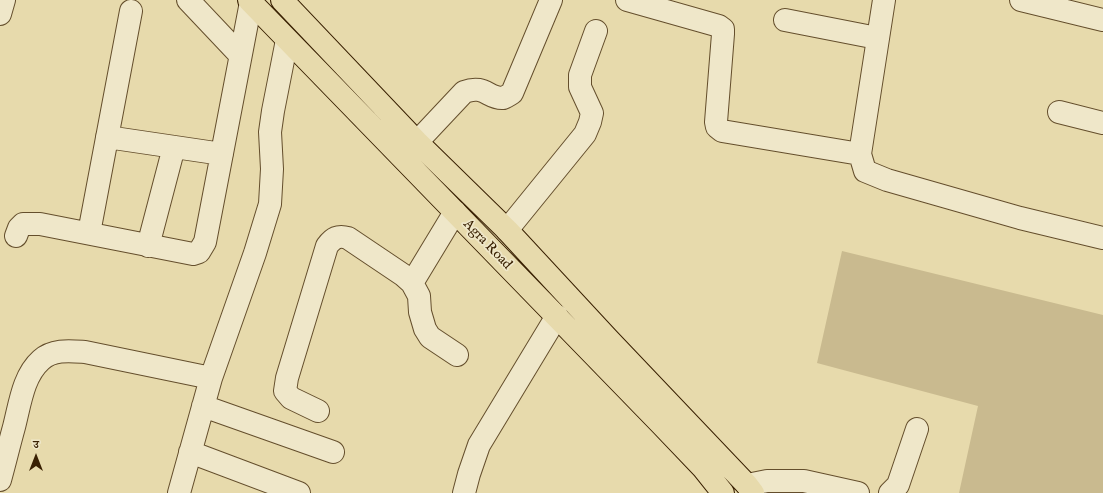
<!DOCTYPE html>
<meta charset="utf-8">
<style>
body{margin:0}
#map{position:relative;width:1103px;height:493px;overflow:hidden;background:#e7daac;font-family:"IM FELL English","Noto Serif Devanagari",serif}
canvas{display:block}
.north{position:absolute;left:16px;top:437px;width:40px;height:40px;-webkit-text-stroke:3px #efe7c9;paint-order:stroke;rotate:0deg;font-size:11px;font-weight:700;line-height:16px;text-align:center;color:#392002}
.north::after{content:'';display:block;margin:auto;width:14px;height:18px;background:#392002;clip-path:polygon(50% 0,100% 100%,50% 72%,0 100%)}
</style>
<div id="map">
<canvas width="1103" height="493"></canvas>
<div class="north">उ</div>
</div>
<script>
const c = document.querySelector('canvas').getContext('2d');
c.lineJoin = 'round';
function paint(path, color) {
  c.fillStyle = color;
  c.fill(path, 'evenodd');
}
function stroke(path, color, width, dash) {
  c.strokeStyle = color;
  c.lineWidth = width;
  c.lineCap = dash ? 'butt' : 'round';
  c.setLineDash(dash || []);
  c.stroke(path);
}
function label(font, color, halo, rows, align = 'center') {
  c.font = font + ' "IM FELL English",serif';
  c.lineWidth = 3.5;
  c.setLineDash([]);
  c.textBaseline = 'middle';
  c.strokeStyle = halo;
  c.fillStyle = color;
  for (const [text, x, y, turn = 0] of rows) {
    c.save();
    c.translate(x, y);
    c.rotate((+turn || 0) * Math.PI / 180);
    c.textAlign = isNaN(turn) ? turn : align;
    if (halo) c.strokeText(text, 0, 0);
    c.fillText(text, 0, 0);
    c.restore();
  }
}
const green = new Path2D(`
 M842,251L1103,315V493H959L978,406L817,363Z`);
const minor = new Path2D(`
 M188,0L240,55
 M627,0L719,26L723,29V34L716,122L717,127L722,131L860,154
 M884,0L860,154L865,171L887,180L1020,218L1103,238
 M1021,0L1103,20
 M0,14L4,0
 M785,20L877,38
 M1059,112L1103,123
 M107,137L222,154
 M417,142L464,92C485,84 488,99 503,98C506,97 509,95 512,93L551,0
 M507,230L585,134L590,122L592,113L580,87V75L596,31
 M89,233L131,11
 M16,236L19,228L23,224H40L193,254L199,252L205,242L251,2
 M148,246L174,147
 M412,283L455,212
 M203,406L333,452
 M318,411L291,398L285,391L287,378L327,246C333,238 338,235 348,238L403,275L412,283L419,296L420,312L425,329L430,337L457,355
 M190,452L299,493
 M0,480C5,462 9,445 14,427C20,404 23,376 41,360C53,349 70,351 85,352L211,378
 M747,485L767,481H804L858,493
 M179,493L211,378L255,253L270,204L272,169L270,132L273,111L287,40
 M464,493L469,474L479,445L557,316
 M890,493L898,485L917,429`);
const highway = new Path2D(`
 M249,0L661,424L703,468L723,493
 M282,0L417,142L507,230L608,339L747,485L753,493`);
const streetNames = [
 ["Agra Road",487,245,46]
];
paint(green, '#c9ba8f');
stroke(minor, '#644e2c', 24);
stroke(highway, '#392002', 24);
stroke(minor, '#efe7c9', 22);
stroke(highway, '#e7daac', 22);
label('14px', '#392002', '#efe7c9', streetNames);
</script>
